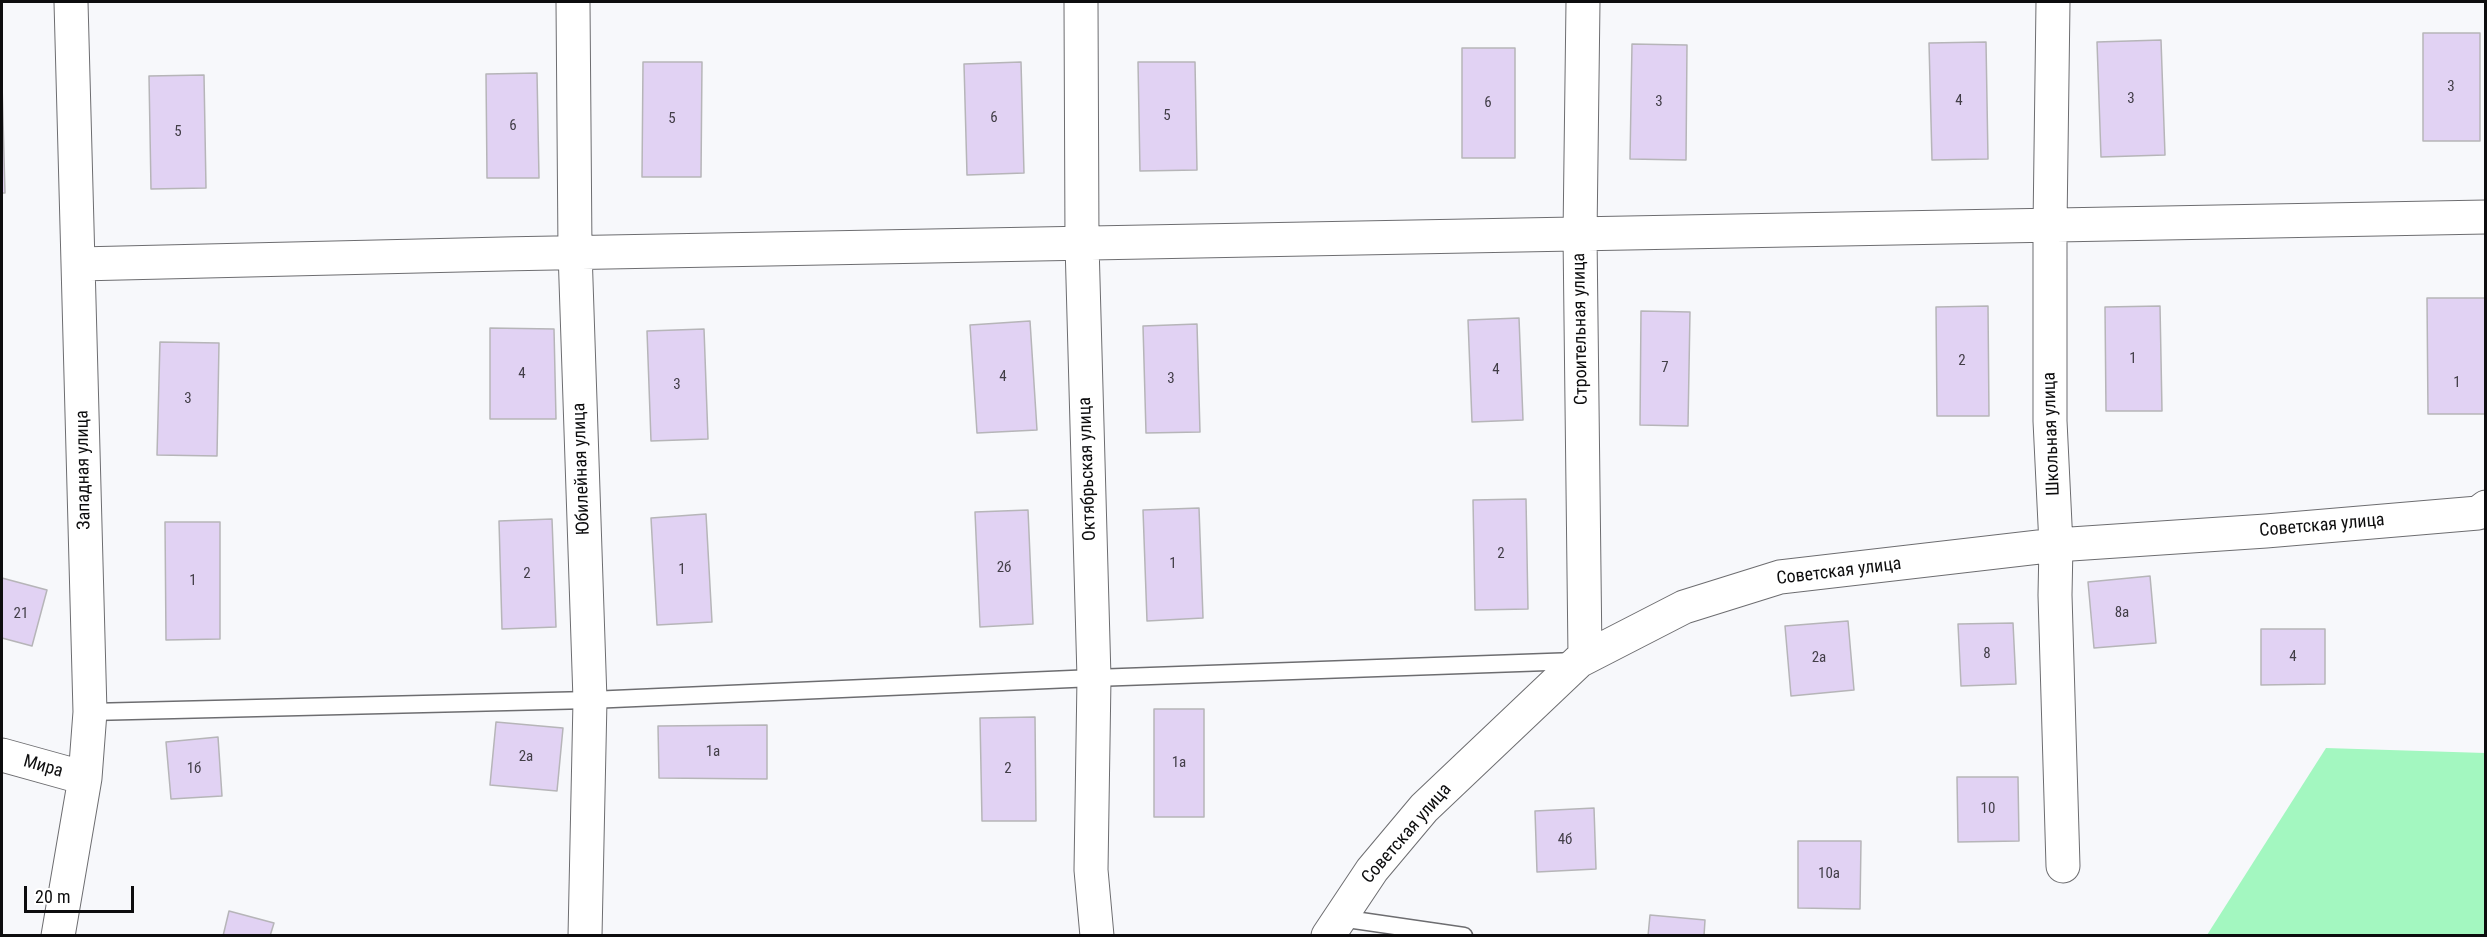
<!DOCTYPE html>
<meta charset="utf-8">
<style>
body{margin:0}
#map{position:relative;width:2487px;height:937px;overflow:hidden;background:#f7f8fb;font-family:"Roboto Condensed",sans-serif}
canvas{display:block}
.frame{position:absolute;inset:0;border:3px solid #0d0d0e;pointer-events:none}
.scale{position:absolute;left:24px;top:886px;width:110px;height:27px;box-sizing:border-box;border:3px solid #0d0d0e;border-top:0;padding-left:8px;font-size:18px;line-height:21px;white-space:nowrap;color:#0d0d0e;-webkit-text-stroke:4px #fff;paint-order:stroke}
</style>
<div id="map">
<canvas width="2487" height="937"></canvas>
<div class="frame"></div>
<div class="scale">20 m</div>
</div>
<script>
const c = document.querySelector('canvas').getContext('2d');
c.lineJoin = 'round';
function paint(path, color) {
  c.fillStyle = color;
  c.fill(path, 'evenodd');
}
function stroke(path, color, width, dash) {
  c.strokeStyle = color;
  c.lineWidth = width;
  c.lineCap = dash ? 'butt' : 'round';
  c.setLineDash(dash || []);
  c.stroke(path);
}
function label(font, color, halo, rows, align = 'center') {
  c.font = font + ' "Roboto Condensed",sans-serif';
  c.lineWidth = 4.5;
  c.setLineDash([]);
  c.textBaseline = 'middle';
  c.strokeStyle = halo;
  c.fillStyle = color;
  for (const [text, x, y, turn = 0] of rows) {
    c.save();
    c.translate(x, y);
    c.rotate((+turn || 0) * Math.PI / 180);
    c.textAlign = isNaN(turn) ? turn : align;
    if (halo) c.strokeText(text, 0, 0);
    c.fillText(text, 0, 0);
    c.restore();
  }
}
const green = new Path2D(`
 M2326,748L2485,753V935H2207Z`);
const building = new Path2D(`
 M2423,33H2480V141H2423Z
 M2161,40L2165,155L2101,157L2097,42Z
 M1986,42L1988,159L1932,160L1929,43Z
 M1632,44L1687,45L1686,160L1630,159Z
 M1462,48H1515V158H1462Z
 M643,62H702L701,177H642Z
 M1021,62L1024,173L967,175L964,64Z
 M1138,62H1195L1197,170L1140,171Z
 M537,73L539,178H487L486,74Z
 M204,75L206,188L151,189L149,76Z
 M2,83L5,193H2Z
 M2427,298H2485L2486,414H2428Z
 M1988,306L1989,416H1937L1936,307Z
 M2160,306L2162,411H2106L2105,307Z
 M1641,311L1690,312L1688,426L1640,425Z
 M1519,318L1523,420L1472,422L1468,320Z
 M1030,321L1037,430L977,433L970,325Z
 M1197,324L1200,432L1146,433L1143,326Z
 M490,328L554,329L556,419H490Z
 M704,329L708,439L651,441L647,331Z
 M160,342L219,343L217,456L157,455Z
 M1526,499L1528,609L1475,610L1473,500Z
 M1199,508L1203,618L1147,621L1143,510Z
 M1028,510L1033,624L980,627L975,512Z
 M706,514L712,622L657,625L651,518Z
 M552,519L556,627L502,629L499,521Z
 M165,522H220V639L166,640Z
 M2150,576L2156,643L2094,648L2088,582Z
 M2,578L47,590L32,646L2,638Z
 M1848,621L1854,690L1791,696L1785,626Z
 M2013,623L2016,684L1961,686L1958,624Z
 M2261,629H2325V684L2261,685Z
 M1154,709H1204V817H1154Z
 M1035,717L1036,821H982L980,718Z
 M496,722L563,728L557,791L490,785Z
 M767,725V779L659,778L658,726Z
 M218,737L222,796L171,799L166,742Z
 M1957,777H2018L2019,841L1958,842Z
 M1594,808L1596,869L1537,872L1535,811Z
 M1798,841H1861L1860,909L1798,908Z
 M229,911L274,923L270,936H223Z
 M1650,915L1705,920L1704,936H1648Z`);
const lane = new Path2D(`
 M90,712L590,700L1094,678L1576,661
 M1340,918L1464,936`);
const street = new Path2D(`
 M573,2L575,251L590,700L585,936
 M1081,2L1082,244L1094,678L1091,870L1097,936
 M1583,2L1580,235L1585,656
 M2053,2L2050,226V421L2056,545L2055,595L2063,866
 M79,264C881,243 1683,234 2486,217
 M2,755L85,778
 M58,936L85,778L90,712L71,2
 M1328,936L1372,870L1424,808L1579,661L1684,607L1780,577L2056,545L2266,531L2478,513L2486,507`);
const numberNames = [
 ["3",2451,87],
 ["3",2131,99],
 ["4",1959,101],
 ["3",1659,102],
 ["6",1488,103],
 ["5",1167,116],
 ["6",994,118],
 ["5",672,119],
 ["6",513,126],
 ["5",178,132],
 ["1",2133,359],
 ["2",1962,361],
 ["7",1665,368],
 ["4",1496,370],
 ["4",522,374],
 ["4",1003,377],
 ["3",1171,379],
 ["1",2457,383],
 ["3",677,385],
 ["3",188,399],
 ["2",1501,554],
 ["1",1173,564],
 ["2б",1004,568],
 ["1",682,570],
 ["2",527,574],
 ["1",193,581],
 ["8а",2122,613],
 ["21",21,614],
 ["8",1987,654],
 ["4",2293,657],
 ["2а",1819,658],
 ["1а",713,752],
 ["2а",526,757],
 ["1а",1179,763],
 ["1б",194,769],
 ["2",1008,769],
 ["10",1988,809],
 ["4б",1565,840],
 ["10а",1829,874]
];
const streetNames = [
 ["Строительная улица",1581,329,-91],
 ["Школьная улица",2052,434,-92],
 ["Юбилейная улица",582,469,-92],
 ["Октябрьская улица",1088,469,-92],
 ["Западная улица",84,470,-91],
 ["Советская улица",2322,526,-5],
 ["Советская улица",1839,572,-7],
 ["Мира",43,767,16],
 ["Советская улица",1407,834,-49]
];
paint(green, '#a3f7c0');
paint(building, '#e1d2f3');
stroke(building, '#b6b5b8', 1.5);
stroke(lane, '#6d6d70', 19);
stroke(street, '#6d6d70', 35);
stroke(lane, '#fff', 16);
stroke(street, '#fff', 33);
label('15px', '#423e47', null, numberNames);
label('18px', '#0d0d0e', '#fff', streetNames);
</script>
